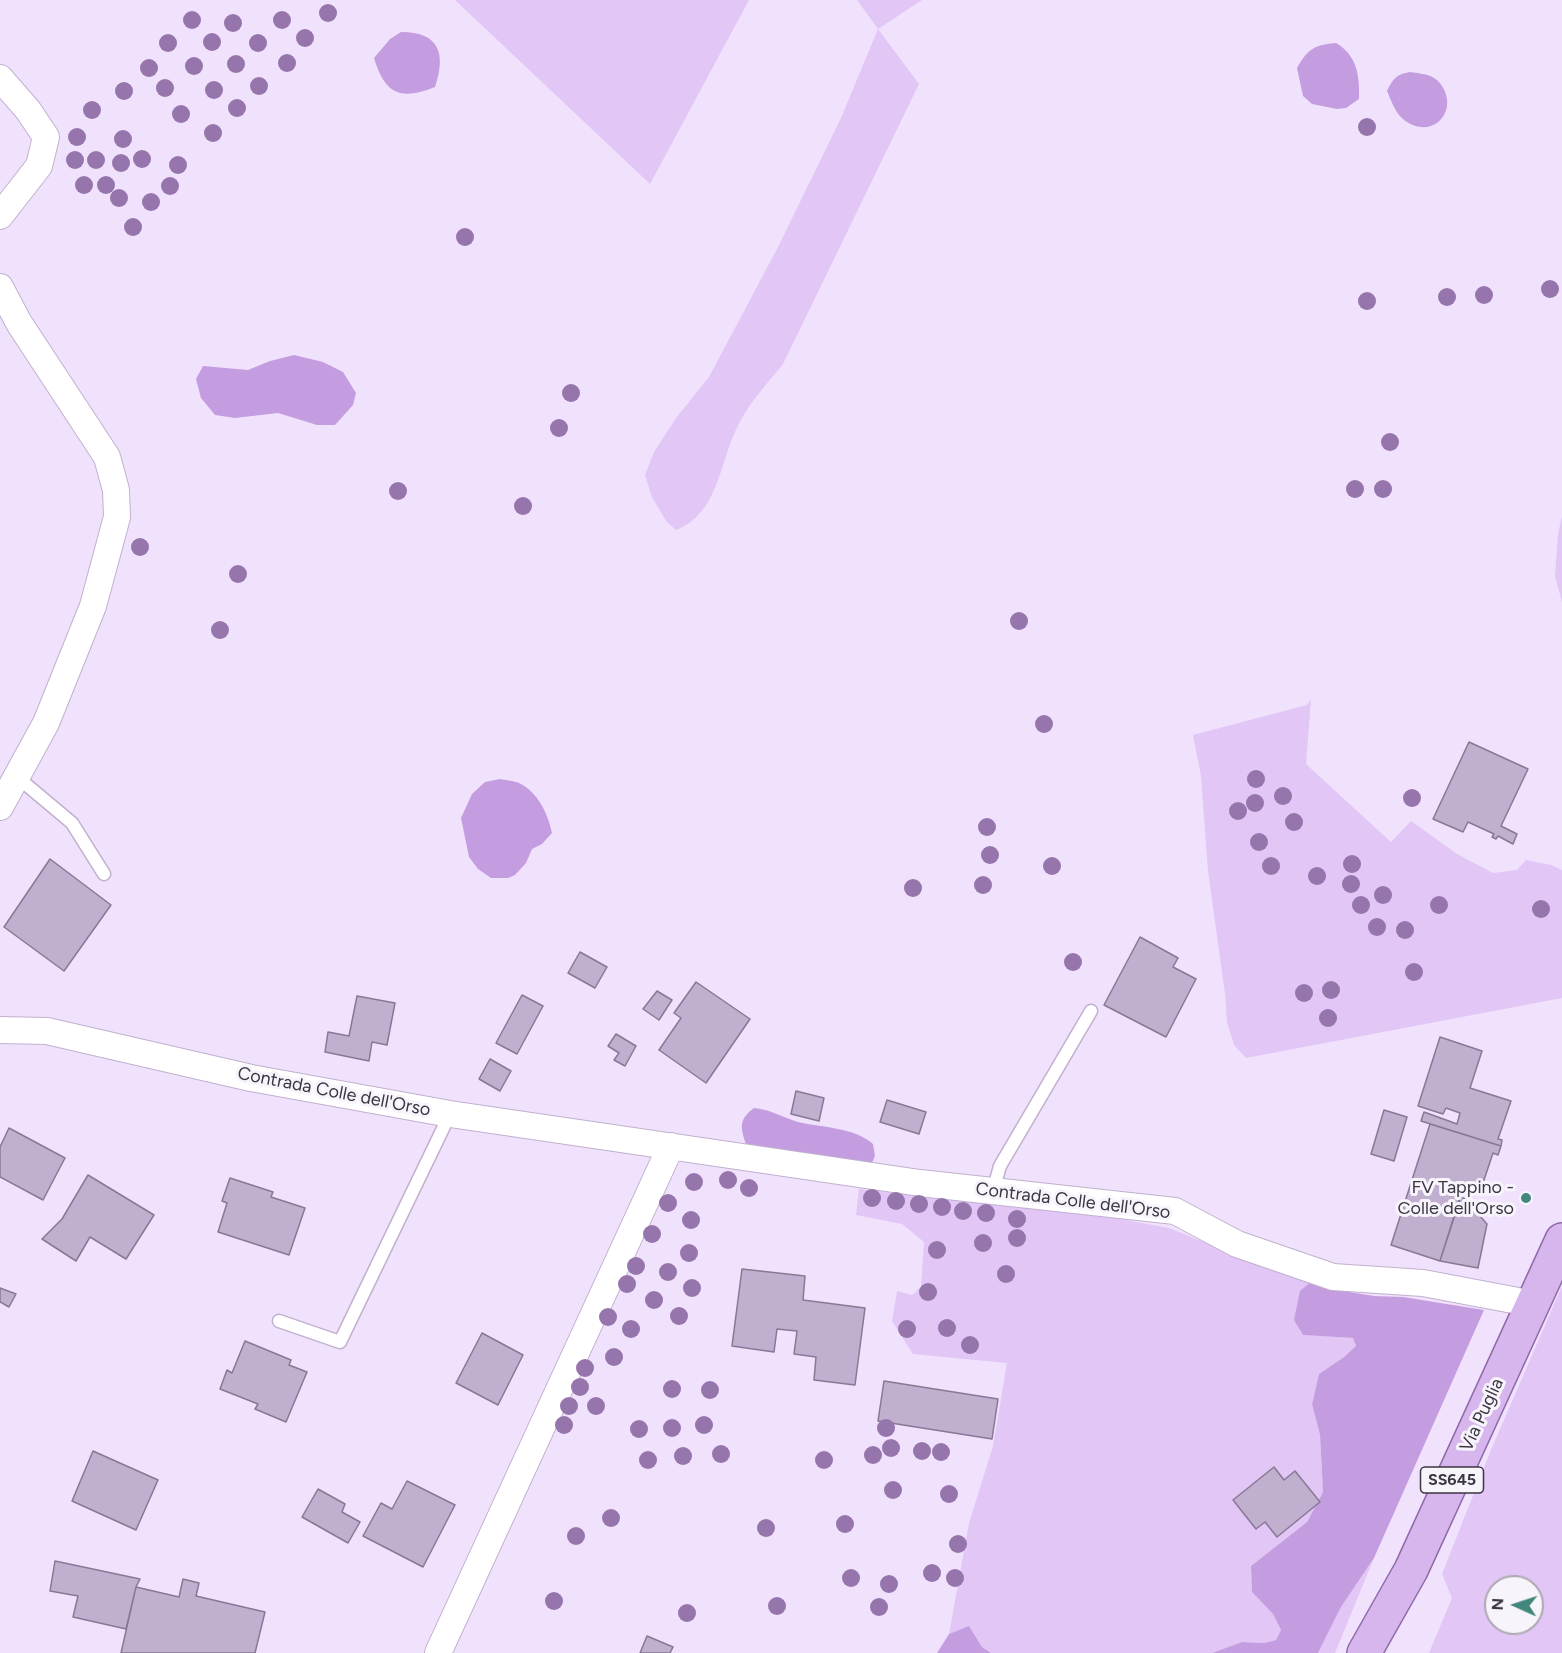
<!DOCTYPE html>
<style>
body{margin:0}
#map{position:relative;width:1562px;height:1653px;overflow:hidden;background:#f0e2fc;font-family:Figtree,sans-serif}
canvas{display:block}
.north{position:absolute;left:1484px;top:1575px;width:60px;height:60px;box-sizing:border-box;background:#f8f4fb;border:2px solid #ada8b1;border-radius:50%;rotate:273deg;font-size:16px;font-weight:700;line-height:24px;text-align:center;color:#3c3542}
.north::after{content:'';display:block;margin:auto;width:21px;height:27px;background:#42877c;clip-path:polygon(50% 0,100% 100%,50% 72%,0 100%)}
</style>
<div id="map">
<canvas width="1562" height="1653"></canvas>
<div class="north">N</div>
</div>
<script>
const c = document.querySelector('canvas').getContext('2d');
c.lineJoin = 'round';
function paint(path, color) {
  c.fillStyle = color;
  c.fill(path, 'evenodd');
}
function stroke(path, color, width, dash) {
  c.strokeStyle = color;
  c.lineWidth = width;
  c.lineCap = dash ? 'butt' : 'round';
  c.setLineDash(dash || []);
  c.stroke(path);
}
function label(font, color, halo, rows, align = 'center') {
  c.font = font + ' Figtree,sans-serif';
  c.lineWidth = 6;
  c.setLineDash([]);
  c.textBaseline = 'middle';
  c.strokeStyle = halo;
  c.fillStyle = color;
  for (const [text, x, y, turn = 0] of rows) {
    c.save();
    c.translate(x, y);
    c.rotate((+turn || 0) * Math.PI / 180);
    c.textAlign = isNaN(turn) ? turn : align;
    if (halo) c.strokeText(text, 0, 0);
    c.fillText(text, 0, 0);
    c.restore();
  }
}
const green = new Path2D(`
 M455,0H749L650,184Z
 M857,0H922L878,29L919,84L783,364C766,385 746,406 735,432C719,467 717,514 676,530L666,521L652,497L645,475L654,452L676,418L709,377L778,247L841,118L878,29Z
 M1562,516V602L1555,576L1558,534Z
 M1311,699L1306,764L1391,842L1411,821L1457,854L1493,873L1517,870L1526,860L1551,865L1562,870V998L1246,1058L1234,1045L1227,1022L1225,994L1208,871L1201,776L1193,735L1307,705Z
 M859,1189L1088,1213L1169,1228L1233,1254L1312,1281L1294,1319L1303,1335L1353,1338L1356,1346L1344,1357L1319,1374L1312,1404L1320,1435L1323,1492L1307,1522L1251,1566L1252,1592L1273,1614L1281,1630L1276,1640L1264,1643L1242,1642L1212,1653H991L982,1647L969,1626L949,1634L969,1523L993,1446L1007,1363L913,1354L892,1321L897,1291L912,1295L921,1287L924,1242L902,1224L856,1215Z
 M1562,1286V1653H1429L1452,1598L1442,1574L1491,1450ZM1496,1587H1532V1623H1496Z
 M1374,1558L1335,1653H1318L1341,1607Z`);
const forest = new Path2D(`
 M401,32C440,32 446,54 435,87C400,101 385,94 374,58L390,39Z
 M1336,43C1357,55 1360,76 1359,99L1346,108L1337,109L1312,104L1303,96L1297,68C1308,49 1314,45 1336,43Z
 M1410,72C1418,73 1430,74 1437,80C1463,106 1435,143 1404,120C1395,113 1391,100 1387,91C1393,79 1396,74 1410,72Z
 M294,355L323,362L343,372L356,393L353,405L335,425H317L278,413L235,418L215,415L201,398L196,379L203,366L248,370L270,361Z
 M500,779C506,780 514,781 519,783C538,792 548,814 552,833L542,844L532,849L526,863L515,875L508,878H491L478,869L469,857L461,818L472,794L485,782Z
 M754,1108C772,1110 782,1117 798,1122C823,1128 854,1127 873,1144L875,1156L870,1167L746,1144C740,1127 739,1119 754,1108Z
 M1312,1281L1343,1291L1374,1296L1403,1297L1484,1310L1374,1558L1341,1607L1318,1653H1212L1242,1642L1264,1643L1276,1640L1281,1630L1273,1614L1252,1592L1251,1566L1307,1522L1323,1492L1320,1435L1312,1404L1319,1374L1344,1357L1356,1346L1353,1338L1303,1335L1294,1320L1300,1291Z
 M969,1626L982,1647L991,1653H937L949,1634Z`);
const building = new Path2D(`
 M1469,742L1528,769L1501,826L1517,834L1513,844L1498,836L1496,839L1492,837L1494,834L1468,822L1463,832L1433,819Z
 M50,859L111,905L64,971L4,927Z
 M1140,937L1178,958L1173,967L1196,979L1166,1037L1104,1005Z
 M580,952L607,967L595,988L568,973Z
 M696,982L750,1019L706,1083L659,1050L681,1018L674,1013Z
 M657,991L672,1000L659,1020L643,1009Z
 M522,995L543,1006L517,1054L496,1043Z
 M357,996L395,1003L387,1045L372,1042L369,1061L325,1052L328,1032L349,1036Z
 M616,1034L636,1046L625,1066L614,1060L619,1053L608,1046Z
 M1440,1037L1482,1051L1470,1088L1511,1101L1498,1139L1502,1140L1501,1146L1421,1121L1424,1112L1457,1124L1460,1113L1446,1108L1443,1114L1418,1106Z
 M490,1059L511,1071L500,1091L479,1079Z
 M796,1091L824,1098L819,1121L791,1114Z
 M887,1100L926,1112L919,1134L880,1122Z
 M1384,1110L1407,1117L1394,1161L1371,1154Z
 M1430,1124L1501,1146L1498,1155L1493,1153L1480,1192L1464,1187L1440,1261L1391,1245Z
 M9,1128L65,1158L43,1200L0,1177V1147Z
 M88,1175L154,1215L126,1259L90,1237L76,1261L42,1239L62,1219Z
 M230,1178L273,1192L271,1197L305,1208L289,1255L218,1232L227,1203L222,1201Z
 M1460,1197L1478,1204L1480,1216L1487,1224L1478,1268L1440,1261Z
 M742,1269L805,1276L803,1300L865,1308L855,1385L814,1380L816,1357L794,1354L797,1331L777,1329L774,1352L732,1346Z
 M0,1288L16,1294L9,1307L0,1302Z
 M482,1333L523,1355L498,1405L456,1383Z
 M245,1341L291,1360L289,1365L307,1372L286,1422L255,1409L258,1404L220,1389L227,1370L232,1373Z
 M884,1381L998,1399L992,1439L878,1421Z
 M93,1451L158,1480L136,1530L72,1501Z
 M1274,1467L1284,1480L1295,1471L1320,1502L1277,1537L1265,1522L1256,1529L1233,1500Z
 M407,1481L455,1505L423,1567L363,1536L381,1503L392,1509Z
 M318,1489L345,1504L342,1512L360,1522L348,1543L302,1517Z
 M55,1561L140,1579L136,1587L126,1629L73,1617L78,1596L50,1591Z
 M183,1579L199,1583L196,1596L265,1612L255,1653H121L136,1587L179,1597Z
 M647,1636L673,1647L670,1653H640Z`);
const service = new Path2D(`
 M16,776L72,823L104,874
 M993,1191L1000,1166L1091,1011
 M279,1321L340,1342L450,1114`);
const minor = new Path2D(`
 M0,78L28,110L46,137L39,166L0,216
 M0,287L19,323L107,457L116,490L117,517L93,606L46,723L0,807
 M0,1030L47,1031L251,1078L450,1114L920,1183L1175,1211L1237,1244L1333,1277L1423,1283L1534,1304
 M438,1653L671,1146`);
const primary = new Path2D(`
 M1364,1653L1411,1570L1562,1240`);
const trees = [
 [328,13],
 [192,20],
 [282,20],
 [233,23],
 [305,38],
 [212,42],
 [168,43],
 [258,43],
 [287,63],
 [236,64],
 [194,66],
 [149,68],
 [259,86],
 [165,88],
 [214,90],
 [124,91],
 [237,108],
 [92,110],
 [181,114],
 [1367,127],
 [213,133],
 [77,137],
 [123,139],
 [142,159],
 [75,160],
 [96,160],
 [121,163],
 [178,165],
 [84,185],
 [106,185],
 [170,186],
 [119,198],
 [151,202],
 [133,227],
 [465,237],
 [1550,289],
 [1484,295],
 [1447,297],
 [1367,301],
 [571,393],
 [559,428],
 [1390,442],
 [1355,489],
 [1383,489],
 [398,491],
 [523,506],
 [140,547],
 [238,574],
 [1019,621],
 [220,630],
 [1044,724],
 [1256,779],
 [1283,796],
 [1412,798],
 [1255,803],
 [1238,811],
 [1294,822],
 [987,827],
 [1259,842],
 [990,855],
 [1352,864],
 [1052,866],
 [1271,866],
 [1317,876],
 [1351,884],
 [983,885],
 [913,888],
 [1383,895],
 [1361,905],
 [1439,905],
 [1541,909],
 [1377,927],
 [1405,930],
 [1073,962],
 [1414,972],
 [1331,990],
 [1304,993],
 [1328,1018],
 [728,1180],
 [694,1182],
 [749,1188],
 [872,1198],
 [896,1201],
 [668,1203],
 [919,1204],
 [942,1207],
 [963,1211],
 [986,1213],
 [1017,1219],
 [691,1220],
 [652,1234],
 [1017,1238],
 [983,1243],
 [937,1250],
 [689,1253],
 [636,1266],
 [668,1272],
 [1006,1274],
 [627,1284],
 [692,1288],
 [928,1292],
 [654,1300],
 [679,1316],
 [608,1317],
 [947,1328],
 [631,1329],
 [907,1329],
 [970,1345],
 [614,1357],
 [585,1368],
 [580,1387],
 [672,1389],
 [710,1390],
 [569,1406],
 [596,1406],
 [564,1425],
 [704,1425],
 [672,1428],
 [886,1428],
 [639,1429],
 [891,1448],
 [922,1451],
 [941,1452],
 [721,1454],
 [873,1455],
 [683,1456],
 [648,1460],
 [824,1460],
 [893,1490],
 [949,1494],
 [611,1518],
 [845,1524],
 [766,1528],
 [576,1536],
 [958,1544],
 [932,1573],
 [851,1578],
 [955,1578],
 [889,1584],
 [554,1601],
 [777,1606],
 [879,1607],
 [687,1613]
];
const markers = [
 [1526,1198,6,"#42877c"]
];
const shields = [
 [1452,1480,63]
];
const shieldNames = [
 ["SS645",1452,1480]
];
const streetNames = [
 ["Contrada Colle dell'Orso",334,1092,11],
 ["Contrada Colle dell'Orso",1073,1201,7],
 ["Via Puglia",1482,1415,-65]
];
const poiNames = [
 ["FV Tappino -",1514,1188],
 ["Colle dell'Orso",1514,1209]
];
paint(green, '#e1c6f6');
paint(forest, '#c49de0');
paint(building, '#c0afce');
stroke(building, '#887895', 1.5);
stroke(service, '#c1b0ce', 15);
stroke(minor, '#c1b0ce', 28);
stroke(primary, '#8f69a9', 36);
stroke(service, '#fff', 12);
stroke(minor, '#fff', 26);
stroke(primary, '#d6b6ed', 33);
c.fillStyle = '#9675ac';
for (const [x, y] of trees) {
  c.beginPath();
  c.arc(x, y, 9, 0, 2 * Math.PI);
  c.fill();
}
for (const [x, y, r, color] of markers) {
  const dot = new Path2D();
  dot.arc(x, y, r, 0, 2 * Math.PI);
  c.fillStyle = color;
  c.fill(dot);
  stroke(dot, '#f8f4fb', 2);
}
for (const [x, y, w] of shields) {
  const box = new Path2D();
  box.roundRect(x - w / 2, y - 13, w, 26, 4.5);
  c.fillStyle = '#f8f4fb';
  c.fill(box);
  stroke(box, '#3c3542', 1.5);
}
label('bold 16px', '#3c3542', null, shieldNames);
label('18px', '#3c3542', '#f8f4fb', streetNames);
label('18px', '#3c3542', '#f8f4fb', poiNames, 'right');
</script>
